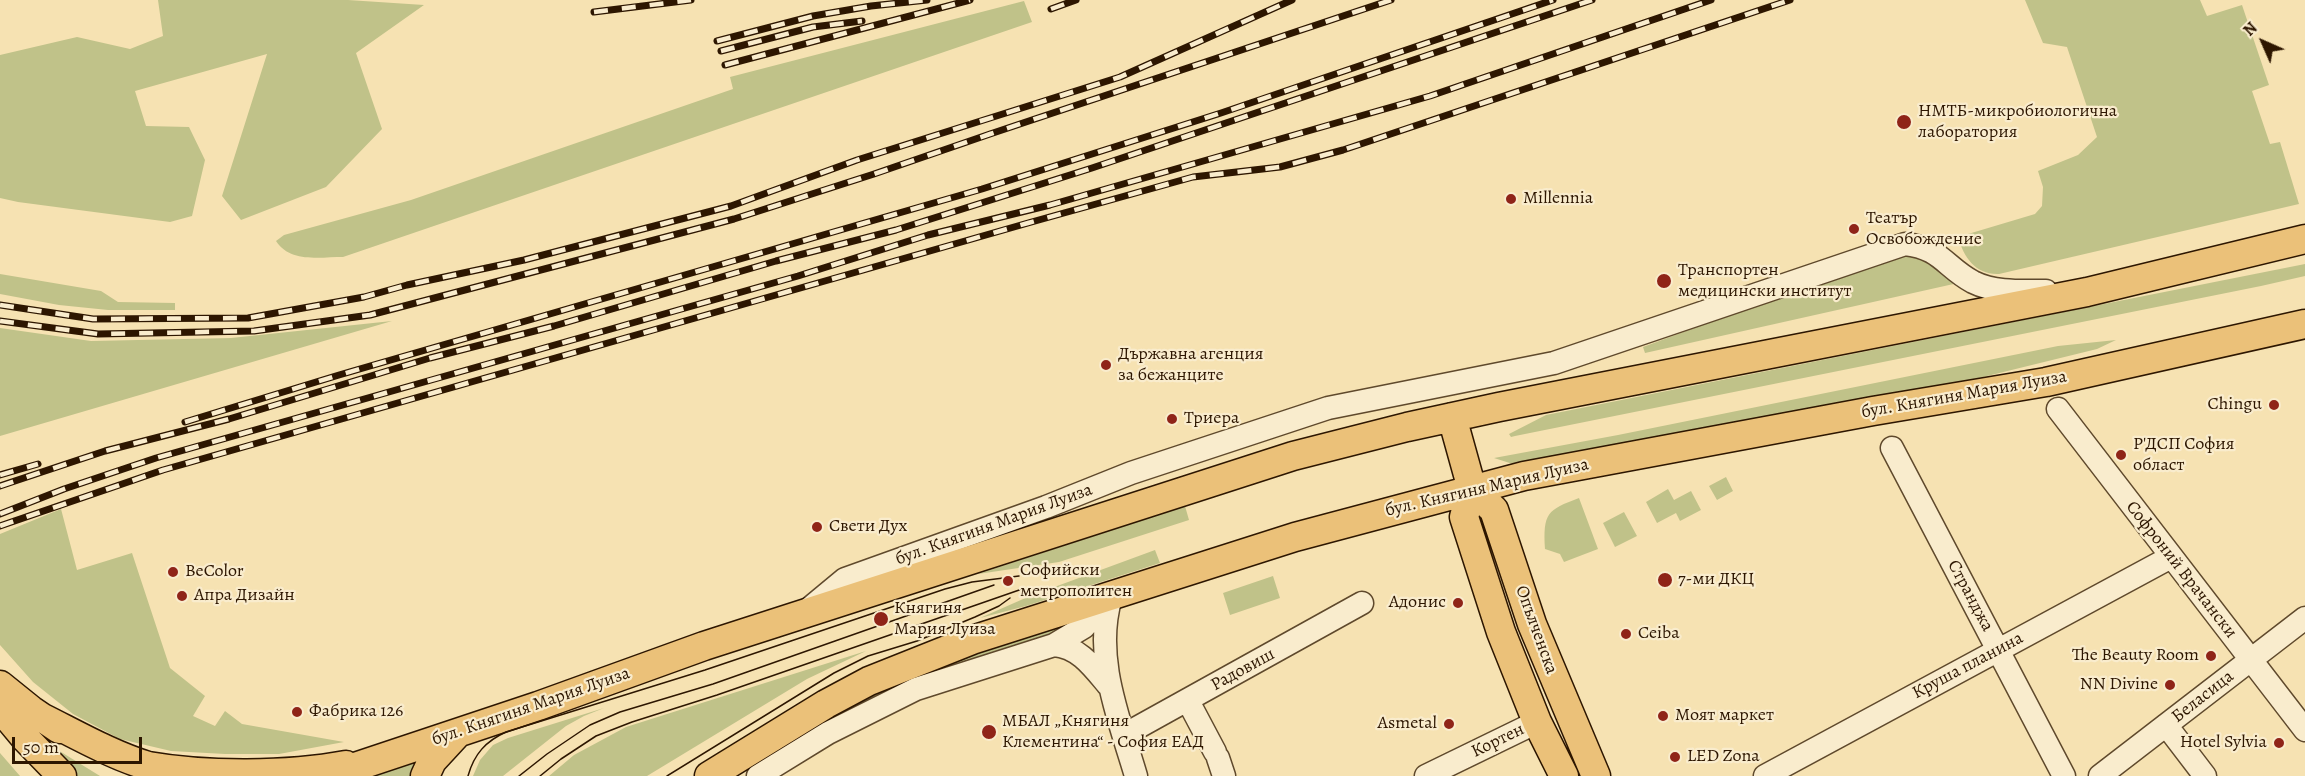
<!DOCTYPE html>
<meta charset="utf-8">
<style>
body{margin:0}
#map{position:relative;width:2305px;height:776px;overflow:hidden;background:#f6e2b2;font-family:Alegreya,serif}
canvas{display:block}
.north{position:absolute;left:2233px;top:12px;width:60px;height:60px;-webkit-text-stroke:4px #f9eccd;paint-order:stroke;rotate:315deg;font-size:16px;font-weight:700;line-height:24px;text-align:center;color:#2d1600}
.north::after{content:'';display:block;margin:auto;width:21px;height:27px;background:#2d1600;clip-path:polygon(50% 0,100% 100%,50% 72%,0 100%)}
.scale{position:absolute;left:12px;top:737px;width:130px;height:27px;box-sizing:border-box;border:3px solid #2d1600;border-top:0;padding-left:8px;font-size:18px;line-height:21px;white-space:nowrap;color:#2d1600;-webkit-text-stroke:4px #f9eccd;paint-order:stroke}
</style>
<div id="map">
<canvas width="2305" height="776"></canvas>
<div class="north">N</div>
<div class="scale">50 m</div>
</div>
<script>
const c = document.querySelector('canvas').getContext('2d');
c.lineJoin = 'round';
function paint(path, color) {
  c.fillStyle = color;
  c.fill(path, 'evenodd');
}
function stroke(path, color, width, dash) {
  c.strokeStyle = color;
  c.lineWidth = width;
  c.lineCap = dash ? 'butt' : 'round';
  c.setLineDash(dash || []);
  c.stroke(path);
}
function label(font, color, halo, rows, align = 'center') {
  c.font = font + ' Alegreya,serif';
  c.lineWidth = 4.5;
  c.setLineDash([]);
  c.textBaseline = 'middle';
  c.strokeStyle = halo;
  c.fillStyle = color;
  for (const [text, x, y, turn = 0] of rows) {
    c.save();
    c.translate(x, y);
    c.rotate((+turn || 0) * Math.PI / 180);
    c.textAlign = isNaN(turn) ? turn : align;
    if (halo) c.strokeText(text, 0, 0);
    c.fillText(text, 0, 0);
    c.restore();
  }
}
const green = new Path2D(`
 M158,0H348L424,5L356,53L382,129L326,187L241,220L222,196L267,54L135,91L146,126L189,127L205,160L192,216L170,222L18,202L0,198V55L77,37L130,49L163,36Z
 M2025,0H2200L2207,16L2242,5L2269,85L2252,91L2270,144L2280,142L2299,204L1999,274C1976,275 1964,258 1958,237L2035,214L2042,206L2043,187L2038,171L2078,155L2097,137L2067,47L2043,43Z
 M1024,1L1032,22L343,257C320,257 290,263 276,241L284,235L411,200L733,89L730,77Z
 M1900,252H1916L1958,283L1645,353L1643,347Z
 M2305,264V276L2261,286L1515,436L1511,437L1509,434L1546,415Z
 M0,274L101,291L118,302L175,303V310H108L59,305L0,294Z
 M392,321L0,436V328L91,341L231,338Z
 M2116,340L2097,349L1979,378L1516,465L1494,458L1618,435L2058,346Z
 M1726,477L1733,491L1717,500L1709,486Z
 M1668,489L1674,500L1691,491L1701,510L1680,521L1676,513L1657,523L1646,502Z
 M1579,498L1598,549L1564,562L1560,554L1545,549C1543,513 1547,510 1579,498Z
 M1185,506L1189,520L1059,562L978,574Z
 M61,509L77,570L132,553L170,668L205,696L193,716L215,726L225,711L242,724L344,742L279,754H225L171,751L120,739L73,714L33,682L0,645V534Z
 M1624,512L1637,536L1615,547L1603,523Z
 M1155,550L1160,563L1026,606L980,618L1030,596Z
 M1273,576L1280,598L1230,615L1223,593Z
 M1057,626L1059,630L1054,634L958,665L755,765L758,758L875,693L944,664Z
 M866,651L807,679L647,776H549L574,755L626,727Z
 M604,708L584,716L566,726L503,776H473L480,760L493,745L508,738Z
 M32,734L100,776H76Z
 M0,753L20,776H0Z
 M420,755L412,776H353Z`);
const minor = new Path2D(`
 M2058,409L2305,730
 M1892,448L2064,776
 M1111,597C1093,657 1119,718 1136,776
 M810,608L845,579L1046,507L1131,473L1328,408L1554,363L1905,244C1941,248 1945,267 1973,282C1995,293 2022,291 2046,291
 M1054,645C1079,647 1093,667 1108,685
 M1188,701L1215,752
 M2166,725L2205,776
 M1124,735L1362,603
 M1218,758L1224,776
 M758,776L828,733L916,689L1054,645L1084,627L1112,595
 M1426,776L1537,722
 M1765,776L2171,557
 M2100,776L2305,618`);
const major = new Path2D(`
 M1452,417L1472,489L1494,510L1532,624L1596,776
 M1472,489L1464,517L1501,632L1537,722L1564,776
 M0,685L31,710L59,729
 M0,708L26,739L62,776
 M43,718C77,735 112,755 148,766C205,776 288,776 346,765
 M328,776L538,706L704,646L1293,456L1407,427L1499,407L2087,292L2305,239
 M425,776L432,761L456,735
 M709,776L826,704L869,681L972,640L1295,537L1524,476L1873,411L2046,382L2305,324`);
const tram = new Path2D(`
 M468,776C474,754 486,741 506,732L705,670L945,589L972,582L1019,576
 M519,776L547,754L590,725L620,712L713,684L994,585
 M540,776L561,759L596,736L632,722L717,695L1025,588
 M667,776L834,673L868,656L917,641L975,617L999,606L1010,598`);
const rail = new Path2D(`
 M1051,9L1076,0
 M594,12L691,0
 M717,41L813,16L871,6L927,0
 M721,51L813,27L862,21
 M725,65L970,0
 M0,305L93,319L248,318L364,297L407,285L524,260L731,206L857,160L1120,77L1292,0
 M0,321L98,334L254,331L370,315L734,219L874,174L990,134L1391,0
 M185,422L339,375L982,189L1221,113L1553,0
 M0,475L38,464
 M0,486L105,451L229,419L430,358L554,326L776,261L896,230L1092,168L1592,0
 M0,514L64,489L156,458L798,276L928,235L1050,205L1430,96L1711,0
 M0,526L163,470L1028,223L1193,177L1280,167L1343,150L1790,0`);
const markers = [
 [1904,122,8,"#8f2418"],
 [1511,199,6,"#8f2418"],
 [1854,229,6,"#8f2418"],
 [1664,281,8,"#8f2418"],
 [1106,365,6,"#8f2418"],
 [2274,405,6,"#8f2418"],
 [1172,419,6,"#8f2418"],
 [2121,455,6,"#8f2418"],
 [817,527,6,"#8f2418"],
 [173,572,6,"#8f2418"],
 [1665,580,8,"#8f2418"],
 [1008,581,6,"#8f2418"],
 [182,596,6,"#8f2418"],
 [1458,603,6,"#8f2418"],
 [881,619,8,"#8f2418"],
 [1626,634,6,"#8f2418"],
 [2211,656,6,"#8f2418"],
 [2170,685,6,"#8f2418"],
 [297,712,6,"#8f2418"],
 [1663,716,6,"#8f2418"],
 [1449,724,6,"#8f2418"],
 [989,732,8,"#8f2418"],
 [2279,743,6,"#8f2418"],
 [1675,757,6,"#8f2418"]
];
const poiNames = [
 ["НМТБ-микробиологична",1918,112],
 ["лаборатория",1918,133],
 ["Millennia",1523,199],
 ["Театър",1866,219],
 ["Освобождение",1866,240],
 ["Транспортен",1678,271],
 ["медицински институт",1678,292],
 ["Държавна агенция",1118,355],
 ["за бежанците",1118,376],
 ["Chingu",2262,405,"right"],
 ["Триера",1184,419],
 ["Р'ДСП София",2133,445],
 ["област",2133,466],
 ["Свети Дух",829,527],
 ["Софийски",1020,571],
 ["метрополитен",1020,592],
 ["BeColor",185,572],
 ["7-ми ДКЦ",1678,580],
 ["Апра Дизайн",194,596],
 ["Адонис",1446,603,"right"],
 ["Княгиня",894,609],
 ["Мария Луиза",894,630],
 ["Ceiba",1638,634],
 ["The Beauty Room",2199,656,"right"],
 ["NN Divine",2158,685,"right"],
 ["Фабрика 126",309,712],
 ["Моят маркет",1675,716],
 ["МБАЛ „Княгиня",1002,722],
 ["Клементина“ - София ЕАД",1002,743],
 ["Asmetal",1437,724,"right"],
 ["Hotel Sylvia",2267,743,"right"],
 ["LED Zona",1687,757]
];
const streetNames = [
 ["бул. Княгиня Мария Луиза",1964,395,-10],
 ["бул. Княгиня Мария Луиза",1487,488,-13],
 ["бул. Княгиня Мария Луиза",994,525,-20],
 ["Софроний Врачански",2181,570,52],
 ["Странджа",1970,596,62],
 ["Опълченска",1536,630,70],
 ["Круша планина",1968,666,-28],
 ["Радовиш",1243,670,-29],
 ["Беласица",2203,697,-38],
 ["бул. Княгиня Мария Луиза",531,707,-19],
 ["Кортен",1498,741,-26]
];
paint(green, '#c0c289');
stroke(minor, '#5f492c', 25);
stroke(major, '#2d1600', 31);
stroke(minor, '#f9eccd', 22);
stroke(major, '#ebc179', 28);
stroke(tram, '#2d1600', 1.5);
stroke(rail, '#2d1600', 7);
stroke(rail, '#f9eccd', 4.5, [14]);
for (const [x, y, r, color] of markers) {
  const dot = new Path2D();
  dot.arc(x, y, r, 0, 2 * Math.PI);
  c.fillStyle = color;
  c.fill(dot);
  stroke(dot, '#f9eccd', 2);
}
label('18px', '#2d1600', '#f9eccd', poiNames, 'left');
label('18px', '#2d1600', '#f9eccd', streetNames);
</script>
